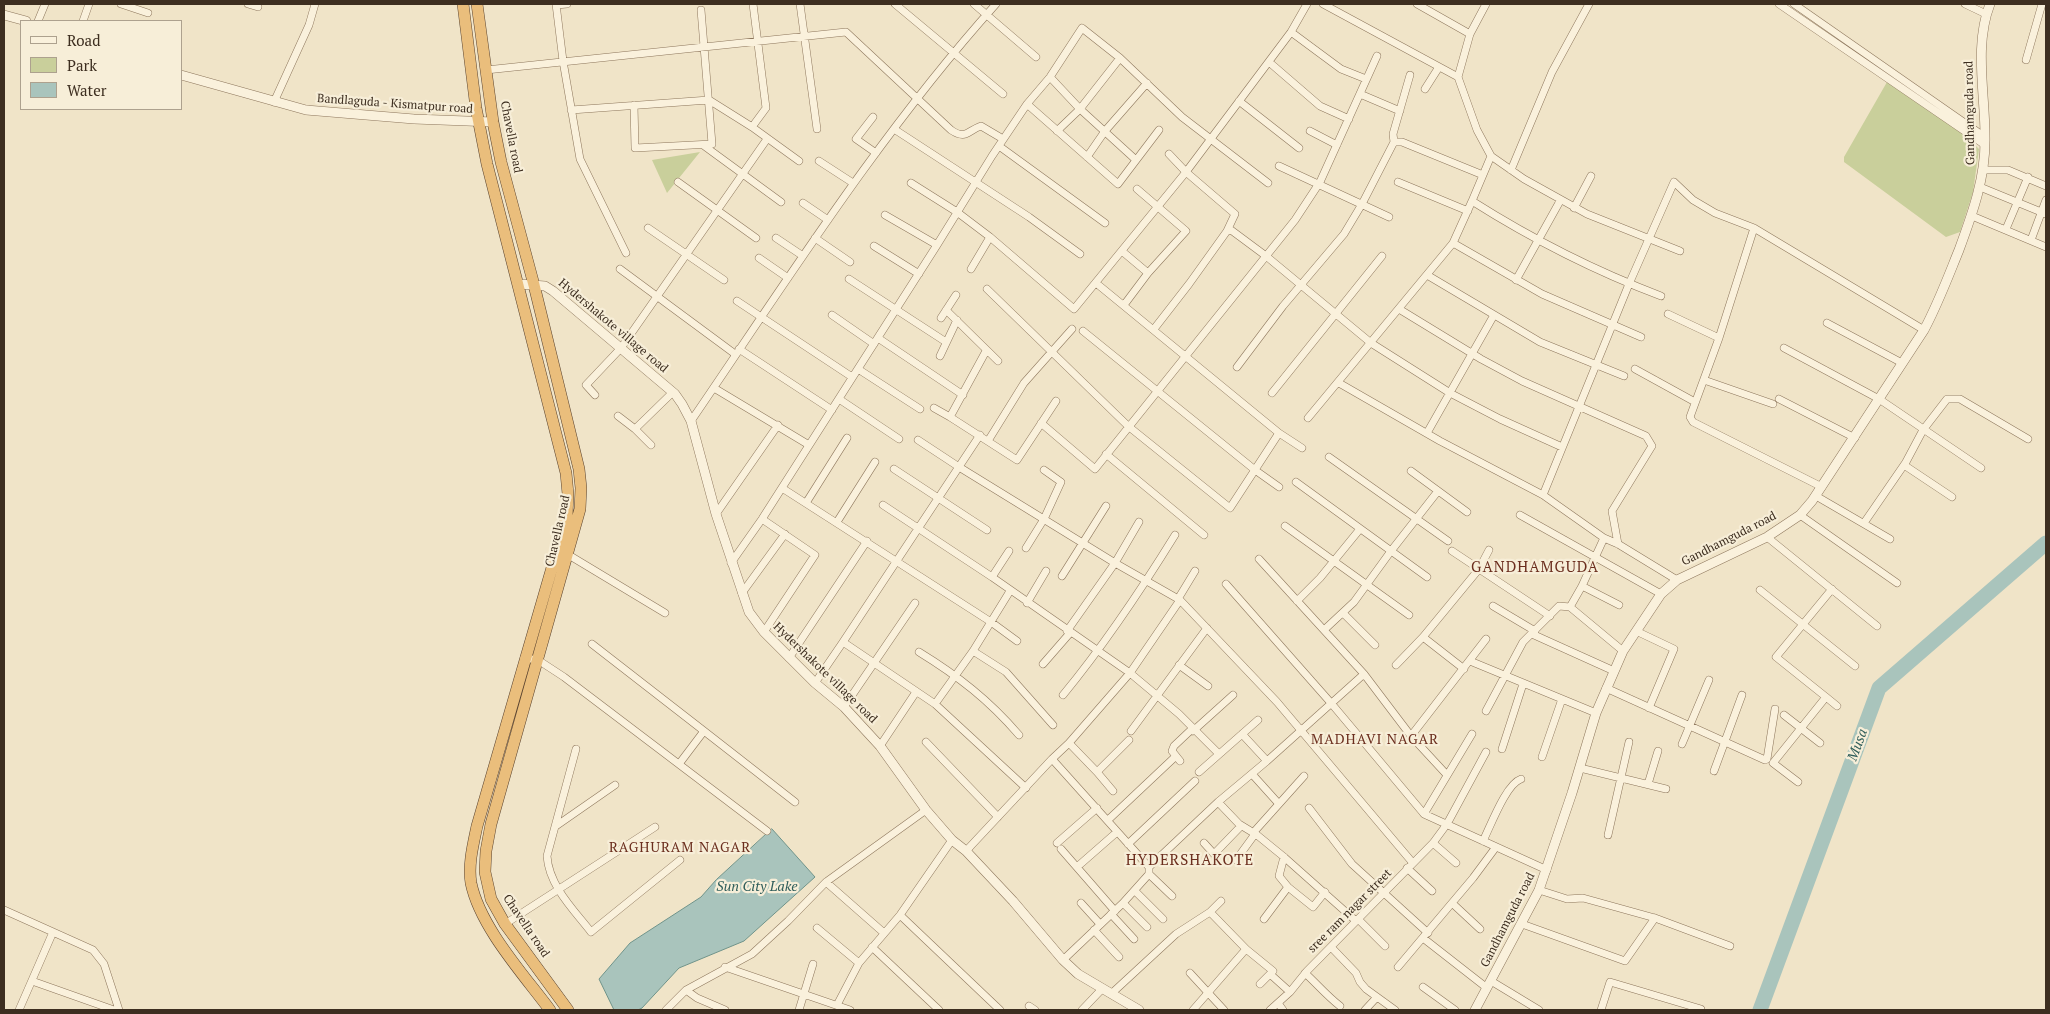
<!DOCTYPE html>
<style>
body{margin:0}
#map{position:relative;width:2050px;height:1014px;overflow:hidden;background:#f0e4c8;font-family:"PT Serif",serif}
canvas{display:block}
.frame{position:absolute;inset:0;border:5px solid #3d2e20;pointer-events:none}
.legend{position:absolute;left:20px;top:20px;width:162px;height:90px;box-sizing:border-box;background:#f7eed8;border:1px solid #ada18e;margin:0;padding:6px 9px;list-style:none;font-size:15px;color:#3d2e20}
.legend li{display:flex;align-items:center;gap:10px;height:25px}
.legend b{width:25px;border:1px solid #ada18e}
</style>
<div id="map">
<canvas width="2050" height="1014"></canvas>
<div class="frame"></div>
<ul class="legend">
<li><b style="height:6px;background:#faf1dc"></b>Road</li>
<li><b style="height:14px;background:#c9cf9b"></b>Park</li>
<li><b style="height:14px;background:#a9c4bc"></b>Water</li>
</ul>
</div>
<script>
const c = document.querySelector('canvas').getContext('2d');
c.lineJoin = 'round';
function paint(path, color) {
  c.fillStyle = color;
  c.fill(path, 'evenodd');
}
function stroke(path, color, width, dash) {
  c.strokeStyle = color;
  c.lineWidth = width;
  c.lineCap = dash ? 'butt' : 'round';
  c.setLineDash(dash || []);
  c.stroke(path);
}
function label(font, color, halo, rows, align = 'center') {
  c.font = font + ' "PT Serif",serif';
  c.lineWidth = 4.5;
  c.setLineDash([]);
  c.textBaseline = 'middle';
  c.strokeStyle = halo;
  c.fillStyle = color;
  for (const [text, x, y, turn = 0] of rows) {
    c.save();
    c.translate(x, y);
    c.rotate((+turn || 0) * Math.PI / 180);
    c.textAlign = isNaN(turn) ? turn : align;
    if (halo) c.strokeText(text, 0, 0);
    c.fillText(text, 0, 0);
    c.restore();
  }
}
const green = new Path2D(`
 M1887,82L1965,135L1979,149L1973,192L1960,232L1946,237L1844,162V157Z
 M700,152L667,193L652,160Z`);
const water = new Path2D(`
 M772,829L815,877L744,941L679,968L642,1008L638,1010H614L599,979L630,943L701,897L716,880Z`);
const river = new Path2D(`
 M1760,1010L1879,688L2046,543`);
const minor = new Path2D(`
 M121,4L148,13
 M248,4L258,7
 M556,4L563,61L580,159L626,253
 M800,4L817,129
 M895,4L1003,94
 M974,4L1036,57
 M1323,4L1458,77
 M1417,4L1470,34
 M1486,4L1470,34L1458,77L1477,130L1491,156L1524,179L1587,214L1680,251
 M1779,4L1985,145
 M1794,4L1985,137
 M1965,4L1986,14
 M556,5L567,4
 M38,21L45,4
 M83,21L89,4
 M1291,32L1341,69L1366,79
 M2026,60L2042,4
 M1269,62L1320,106L1349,119
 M486,70L846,32L951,130C966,140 967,131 981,126L1003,139
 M1050,77L1080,109L1136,160
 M1425,89L1439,67
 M1360,94L1400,111
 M1239,101L1299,148
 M274,102L309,25L315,4
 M1027,104L1118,184L1159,130
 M634,105L635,148L712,144L701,10
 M571,110L709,100L752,127L799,161
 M873,117L856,139L876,153
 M752,127L766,108L753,4
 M894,129L1029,217L1080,254
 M1057,131L1080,109L1120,58
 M1310,131L1337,145
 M1394,142L1393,134L1410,75
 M703,145L781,202
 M999,146L1105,223
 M1169,154L1186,172L1235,214L1227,231
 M1087,157L1105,131L1147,83
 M819,161L853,183
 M1279,166L1389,217
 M1511,170L1552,72L1589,4
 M1983,170H2008L2046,186
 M678,182L756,238
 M1398,182L1468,211
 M911,183L957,212L990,237L1074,309L1186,172L1291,32L1307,4
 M1980,187L2046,214
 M1472,201L1491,156
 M803,203L828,220
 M1574,208L1591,176
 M885,215L937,245
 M1972,216L2046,247
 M648,228L724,280
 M1754,228L1719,338L1690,417L1693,422L1822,487
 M2006,229L2028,177
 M776,238L803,256
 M815,238L850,262
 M2031,240L2046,200
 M1453,243L1542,294L1641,337
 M874,246L919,274
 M1123,252L1148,273
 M759,258L788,278
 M620,269L735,354
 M971,269L990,237
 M1427,275L1540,342L1624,376
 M849,279L946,342
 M1516,280L1560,201
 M1096,283L1279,433L1302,448
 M987,289L1128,426L1230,508L1279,433
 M737,301L852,377
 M1124,305L1148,273L1186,231L1137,189
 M1399,309L1481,359L1522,381L1646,436L1652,446L1612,511L1618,544
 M946,310L998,361
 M1668,314L1719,338
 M832,315L874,344
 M941,318L956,295
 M1827,323L1902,363
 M1154,329L1189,284L1227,231L1231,230L1266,256L1371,343L1450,393L1500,419L1562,447
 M1083,331L1255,470L1279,487
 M878,338L963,395
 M1784,348L1879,399L1981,468
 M739,349L832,410
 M986,351L950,417L1017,460L1056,401
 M940,356L957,320
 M1237,367L1283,306L1344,234L1362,204L1394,142H1402L1483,175
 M858,369L920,409
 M1635,369L1695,402
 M1704,380L1773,404
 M1339,383L1440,441L1543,495L1604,538
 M714,388L809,445
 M1272,393L1382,256
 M595,395L586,385L621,348L767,139
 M839,399L899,439
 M1779,399L1855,438
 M934,408L950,417
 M618,416L635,429
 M1308,418L1453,243L1472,201C1532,239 1595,271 1661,296
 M691,421C788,279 881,132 996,4
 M1041,423L1095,469L1295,220L1320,182L1377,56
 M1427,433L1494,315
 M980,435L843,642L935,704L1026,788
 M918,440L959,467L1115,563L1180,600L1277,702L1412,862
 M988,441L1024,383L1072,329
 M651,445L635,429L673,392
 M1106,454L1204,535
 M1329,457L1448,541
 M1904,465L1952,497
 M894,469L987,530
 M1411,471L1467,512
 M1296,482L1427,577
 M782,488L991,622L1017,641
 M1543,495L1629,284L1674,182L1693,200L1715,213L1754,228L1924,330
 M1816,496L1890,539
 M806,503L847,438
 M883,505L992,577L1130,673L1179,714L1219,754
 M716,514L778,425
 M1520,515L1661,594
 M1800,515L1897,583
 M762,519L815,555L764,632
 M837,522L875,462
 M1864,523L1906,462L1923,430L1947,399H1960L2028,439
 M1285,526L1409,615
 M1767,537L1877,626
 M1026,548L1044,519L1061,482L1044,470
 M1452,551L1550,616
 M567,554L665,613
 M1259,559L1364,674L1411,736L1447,775
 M731,563L762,519L937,245L992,156L1027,104L1050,77L1082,28L1120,58L1182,117L1268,183
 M1062,576L1106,506
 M992,577L1009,551
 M1226,584L1331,703L1424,814L1547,870
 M1582,586L1619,605
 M1760,590L1855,666
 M742,593L785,534
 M1178,599L1195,571
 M1297,601L1320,578L1360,529
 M1027,603L1046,571
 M1493,606L1535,631
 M1570,607L1582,586L1604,538L1618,544L1677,580
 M1343,613L1375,645
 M1324,630L1354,602L1391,551L1438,491
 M1067,631L1115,563L1139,522
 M1636,631L1674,649L1649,708
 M1532,634L1614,671
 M1423,637L1464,669
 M592,644L704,731
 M973,651L1006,672L1053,725
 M919,652C958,676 989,700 1019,735
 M524,658L538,660L564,677L767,831
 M789,658L867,541
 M1470,661L1596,713
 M1043,664L1070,633
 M1179,665L1208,686
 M1396,665L1423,637L1479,569L1489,550
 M815,683L843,642
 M1606,688L1765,760L1767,759L1775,709
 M1063,695C1105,644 1141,590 1175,535
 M1826,697L1837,706
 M935,704L973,651L1010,591
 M844,707L915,603
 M1486,711L1523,642L1559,606L1570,607L1623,651
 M1784,715L1820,743
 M1131,731L1207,628
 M1193,731L1233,695
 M1242,734L1267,761
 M1411,736L1486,639
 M926,742L998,817
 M1069,743L1097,772
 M1682,744L1709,680
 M880,746L916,692
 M576,749L547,856C549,886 574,910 591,932L680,860
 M1502,749L1523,684
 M1542,757L1562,699
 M1052,759L1149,867V874L1172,896
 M1180,761L1172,751L1174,746L1192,729
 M679,764L704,731L795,802
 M1580,768L1666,789
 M1714,771L1742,695
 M1199,772L1258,720
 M1252,774L1279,804
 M1798,782L1773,763L1826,697L1776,657L1832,589
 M1648,784L1658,751
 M1113,791L1097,772L1129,740
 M1218,802L1239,824L1257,835L1284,857L1356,921
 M1309,808L1352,864L1428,933
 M1424,814L1472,734
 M1108,820L1176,756
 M556,826L615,785
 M1253,833L1304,776
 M1608,835L1629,742
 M1483,841C1491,825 1506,784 1521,779
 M1057,843L1097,808
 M1204,843L1214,854L1241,826
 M1433,843L1456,863
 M1128,844L1195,781
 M1061,849L1115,911
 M966,851L1052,759L1069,743L1130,673L1180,600
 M1284,857L1279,876L1288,887
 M1236,860L1255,834
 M1077,867L1117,832
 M1149,867L1218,802L1267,761L1364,674
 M1407,868L1432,891
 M826,882L884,933
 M1539,890L1567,899L1583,898L1655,918L1730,946
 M1135,891L1163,919
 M1081,903L1100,924
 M1123,903L1147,927
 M1452,903L1480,929
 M4,910L93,950L104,964L119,1010
 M1210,912L1221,901
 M1111,914L1134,939
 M900,915L1000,1010
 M1264,919L1288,887L1313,907L1325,892
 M1358,919L1385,946
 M505,924L655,827
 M1522,924L1625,961L1655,918
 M817,928L859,963
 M1094,930L1119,957
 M1423,938L1487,988
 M872,947L939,1010
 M1331,947L1356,973L1360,982L1366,989L1395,1010
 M1063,960L1123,903L1149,874
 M725,967L850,1010
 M1398,967L1473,878L1496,847
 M1190,973L1224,1010
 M1305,973C1317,984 1327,996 1340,1006
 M1270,974L1290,992
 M32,981L114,1010
 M1491,981L1539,1010
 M1423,987L1455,1010
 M686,990L697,998L725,1010
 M1111,994L1176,934L1210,912L1246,949L1273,971L1260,984
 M1278,1003L1283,1010
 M837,1005L859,963L900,915L952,840
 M1029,1006L1035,1010
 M19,1010L53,932
 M666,1010L686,990L752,954L788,921L826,882L926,810
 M799,1010L813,964
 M1082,1010L1102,989
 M1193,1010L1246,949
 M1270,1010L1290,992L1307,971L1433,843L1447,824L1486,752
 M1365,1010L1377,997
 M1601,1010L1610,982L1701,1009V1010`);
const tertiary = new Path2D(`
 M4,15L26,21
 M181,75L306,110L414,119L493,122
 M519,284L545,286L553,291L675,394L682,404L691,421L716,514L749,612L764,632L815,683L844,707L880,746L926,810L952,840L966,851L1013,901L1063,960L1078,974L1139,1010
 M1475,1010L1539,890L1572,793L1596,713L1623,651L1661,594L1677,580L1767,537L1800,515L1812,501L1924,330C1938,304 1948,277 1959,250C1973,212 1986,176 1985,136C1985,93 1974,45 1990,4`);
const trunk = new Path2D(`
 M463,4L476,108L487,164L566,473L568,494L567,516L477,826C473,845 468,865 471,883C480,927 524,975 550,1010
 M477,4L493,122L501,162L534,285L579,469L581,488L580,509L491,824L486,851L485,872L491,899L505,924L568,1010`);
const streetNames = [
 ["Bandlaguda - Kismatpur road",395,104,4],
 ["Gandhamguda road",1970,113,-91],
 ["Chavella road",511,137,79],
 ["Hydershakote village road",613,326,40],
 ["Chavella road",558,531,-77],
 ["Gandhamguda road",1729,539,-27],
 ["Hydershakote village road",825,673,44],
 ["sree ram nagar street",1350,911,-45],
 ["Gandhamguda road",1508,920,-63],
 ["Chavella road",526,926,56]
];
const neighbourhoodNames = [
 ["MADHAVI NAGAR",1375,740],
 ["RAGHURAM NAGAR",680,848]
];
const waterNames = [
 ["Musa",1858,745,-70],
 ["Sun City Lake",757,887]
];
const quarterNames = [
 ["GANDHAMGUDA",1535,568],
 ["HYDERSHAKOTE",1190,861]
];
paint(green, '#c9cf9b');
paint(water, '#a9c4bc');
stroke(water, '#6f938a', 1);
stroke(river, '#a9c4bc', 15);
stroke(minor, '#8d765c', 8);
stroke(tertiary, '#8d765c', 10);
stroke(trunk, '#5b4430', 12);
stroke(minor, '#faf1dc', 7);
stroke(tertiary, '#faf1dc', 9);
stroke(trunk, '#eabe7c', 11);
label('12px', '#3d2e20', '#f7eed8', streetNames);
c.letterSpacing = '1px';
label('14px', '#6b2e1e', '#f7eed8', neighbourhoodNames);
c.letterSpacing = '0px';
label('italic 14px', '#2f5d5a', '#f7eed8', waterNames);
c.letterSpacing = '1px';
label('15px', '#6b2e1e', '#f7eed8', quarterNames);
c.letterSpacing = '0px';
</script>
